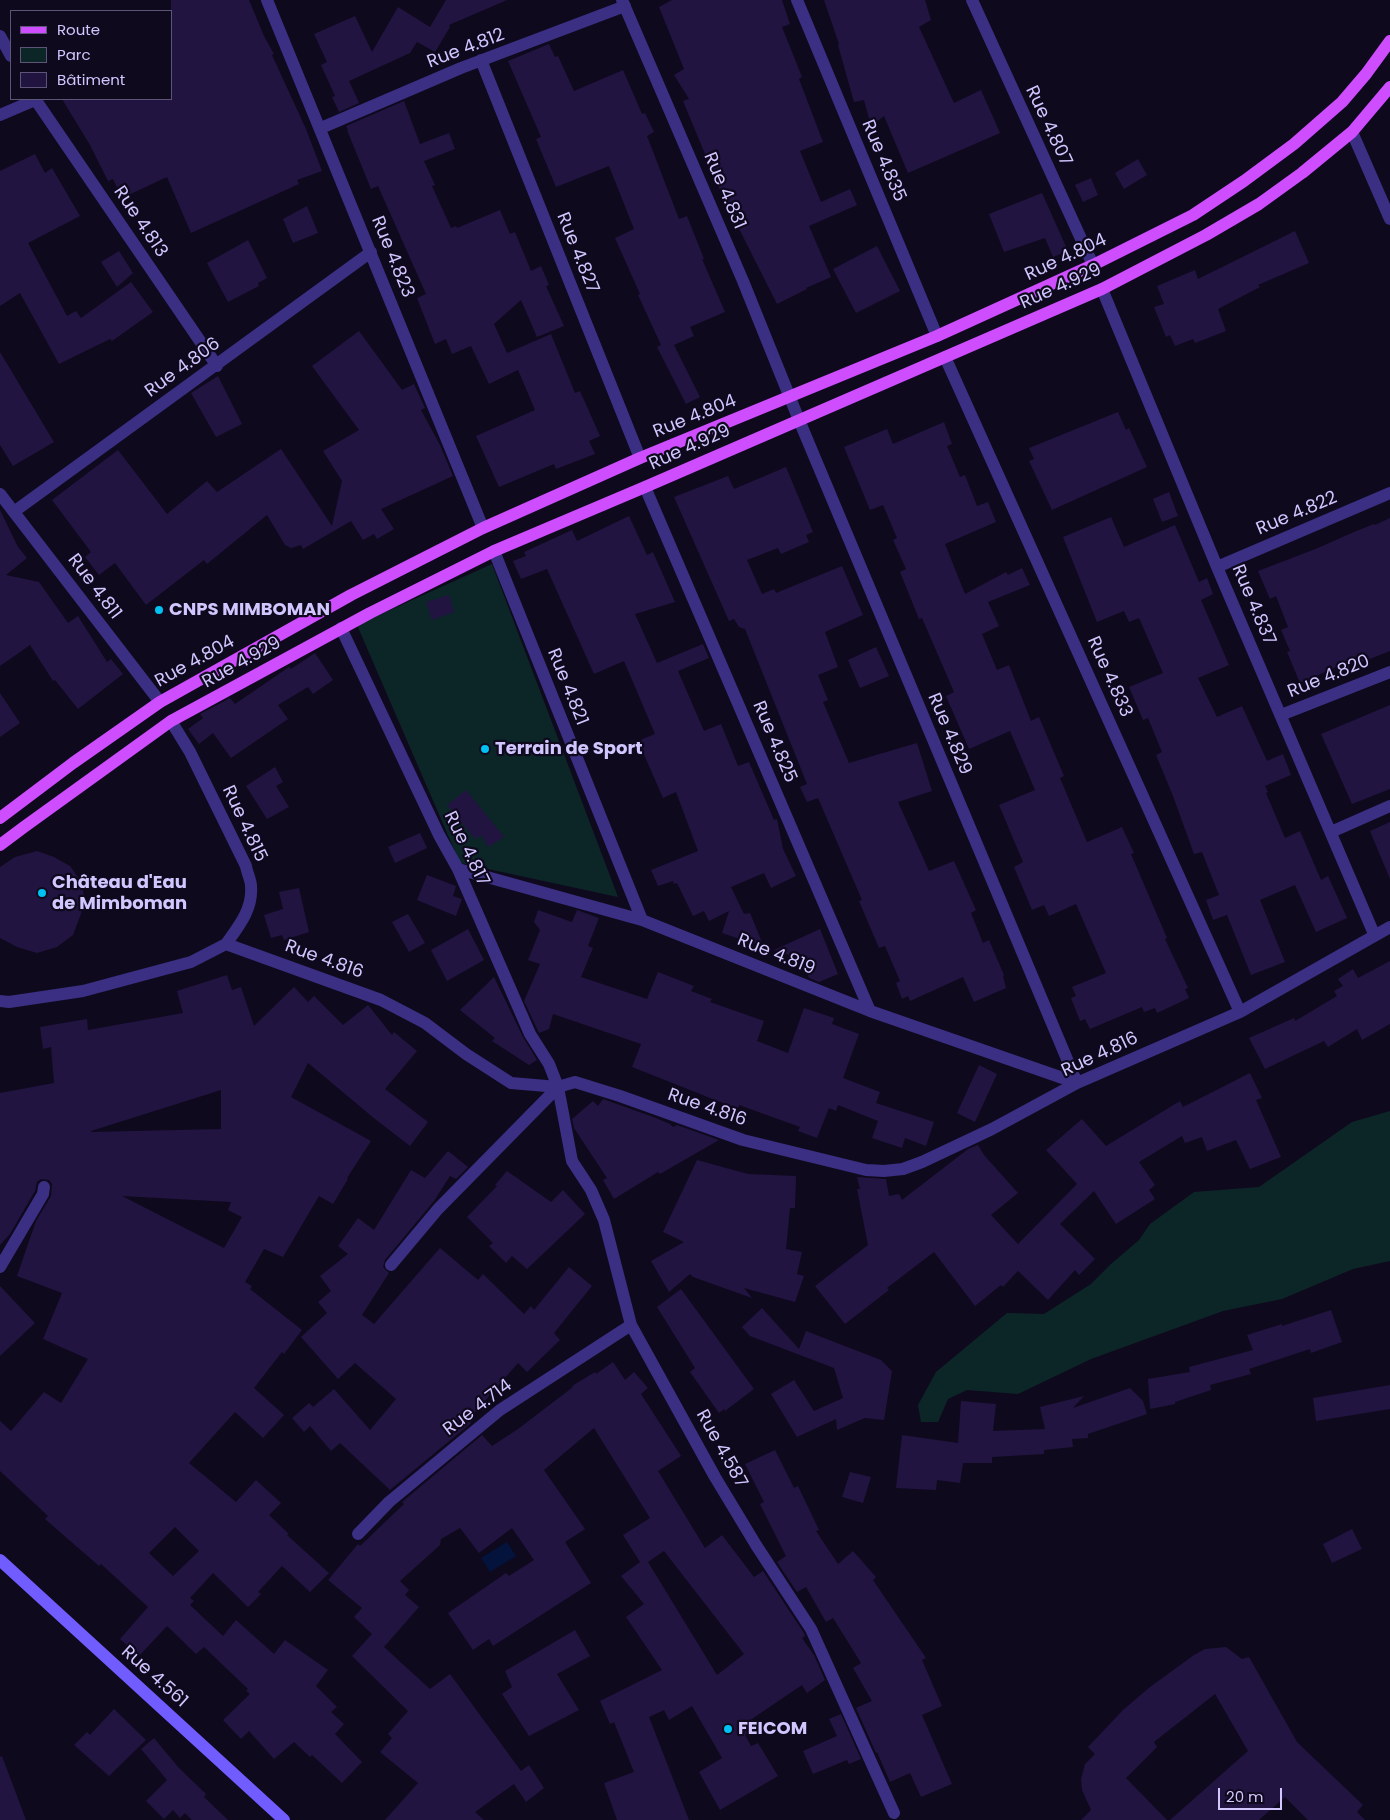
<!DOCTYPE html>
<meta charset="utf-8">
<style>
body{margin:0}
#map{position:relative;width:1390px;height:1820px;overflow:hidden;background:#0f091e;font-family:Poppins,sans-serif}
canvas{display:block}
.legend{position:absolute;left:10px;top:10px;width:162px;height:90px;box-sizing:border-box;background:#0f091e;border:1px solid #5d5578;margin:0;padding:6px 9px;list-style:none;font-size:15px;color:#d2c6ff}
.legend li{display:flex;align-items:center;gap:10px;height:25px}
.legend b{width:25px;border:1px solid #5d5578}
.scale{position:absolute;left:1218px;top:1788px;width:64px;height:22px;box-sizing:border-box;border:2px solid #d2c6ff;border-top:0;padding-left:6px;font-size:15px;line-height:18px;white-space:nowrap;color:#d2c6ff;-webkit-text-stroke:4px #0f091e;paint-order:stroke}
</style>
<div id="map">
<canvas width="1390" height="1820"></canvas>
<ul class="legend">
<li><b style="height:6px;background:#ce4dff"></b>Route</li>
<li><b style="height:14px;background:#0c2628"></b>Parc</li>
<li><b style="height:14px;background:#211440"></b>Bâtiment</li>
</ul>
<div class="scale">20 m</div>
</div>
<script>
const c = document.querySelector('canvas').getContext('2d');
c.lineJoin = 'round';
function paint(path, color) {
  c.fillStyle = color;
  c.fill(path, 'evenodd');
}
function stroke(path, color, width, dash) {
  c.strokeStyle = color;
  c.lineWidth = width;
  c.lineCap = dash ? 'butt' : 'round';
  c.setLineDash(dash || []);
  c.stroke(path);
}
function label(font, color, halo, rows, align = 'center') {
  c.font = font + ' Poppins,sans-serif';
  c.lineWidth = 4.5;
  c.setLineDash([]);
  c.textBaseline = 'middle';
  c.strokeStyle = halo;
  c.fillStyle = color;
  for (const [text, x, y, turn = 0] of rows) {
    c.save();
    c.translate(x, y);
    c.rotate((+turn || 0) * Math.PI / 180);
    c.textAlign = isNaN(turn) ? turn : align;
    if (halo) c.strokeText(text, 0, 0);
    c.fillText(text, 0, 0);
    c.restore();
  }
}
const green = new Path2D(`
 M492,564L618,897L460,863L357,625Z
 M1390,1111V1261L1353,1269L1282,1299L1223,1311L1091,1359L1018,1394L967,1390L948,1399L938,1422H921L918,1405L936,1372L1007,1313L1044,1314L1091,1284L1111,1264L1139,1240L1150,1224L1194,1192L1259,1187L1352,1122Z`);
const water = new Path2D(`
 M507,1542L516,1556L490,1572L481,1558Z`);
const building = new Path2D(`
 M171,0H249L264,36L274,54L272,55L306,129L322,171L297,180L299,184L191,233L167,177L122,198L113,179L108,181L90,145L62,99H171Z
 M446,0H507L449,25L450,27L435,52L417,42L410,53L349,81L359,103L339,112L332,97L335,96L321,65L327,62L314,34L355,16L372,52L398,7L430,27Z
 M672,0H782L790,24L782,27L802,77L799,79L823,142L800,151L821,202L850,189L857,205L809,226L831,277L806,288L807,289L777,304L722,195L683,101L689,99L674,75L684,69L659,7Z
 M824,0H925L931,20L919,27L954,103L981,90L1000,133L908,173L884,116L871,126L864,100L854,102L838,45L839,44Z
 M549,44L555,57L558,56L574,91L623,70L642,114L645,113L654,132L647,136L679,219L687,216L704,259H702L725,312L690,327L694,336L674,345L700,397L686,404L657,347L661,345L638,295L640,294L615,238L634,229L609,166L556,187L536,139L541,137L508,61Z
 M404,101L420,144L449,133L455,149L424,161L435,185L432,186L451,228L456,226L457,228L500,210L510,234L515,232L531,271L541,266L549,285L546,286L564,326L537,337L521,300L494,324L507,353L551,334L575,393L580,391L600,436L589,441L595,454L556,469L554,464L499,487L476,436L535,410L518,370L489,384L471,346L452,354L446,339L435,344L417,298L426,294L378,186L371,189L347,130H348L346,126Z
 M35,154L45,173L52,168L80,216L28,243L67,316L76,311L81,318L131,282L153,312L112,341L110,339L59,364L20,293L0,306V171Z
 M1138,159L1147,175L1124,189L1115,173Z
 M1091,178L1098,195L1083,202L1075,185Z
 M1042,193L1068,251L1053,257L1045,238L1004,252L989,214Z
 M307,206L318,233L293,243L283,219Z
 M1295,231L1309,263L1258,285L1260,287L1218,309L1226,331L1195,343L1193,339L1175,346L1170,335L1166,337L1154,307L1164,304L1157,286L1195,270L1198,279Z
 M248,240L267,278L258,283L259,286L228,302L207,263Z
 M877,246L900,291L856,313L833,269Z
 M119,251L133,273L117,287L101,262Z
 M359,331L402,390L414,384L425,408L421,410L440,445L453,476L381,509L394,529L377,539L374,534L363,540L351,521L303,549L301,545L291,548L285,545L267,515L207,564L204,560L146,605L115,563L99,575L85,557L91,552L52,500L118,450L167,514L207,481L217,492L281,449L332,526L342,481L323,451L359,430L312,366Z
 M0,352L54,442L13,466L0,445Z
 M218,376L242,424L216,437L191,393Z
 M1118,412L1126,430L1129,428L1147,467L1052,510L1029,461L1034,459L1029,448Z
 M944,422L952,444L947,446L960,477L965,475L977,506L988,502L996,522L945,544L965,594L1006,572L1008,575L1022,568L1030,585L988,602L999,626L982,634L997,670L1009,665L1031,721L1039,717L1064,776L1060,778L1087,842L1122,827L1134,853L1131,854L1167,938L1165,939L1188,988L1185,989L1189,998L1157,1013L1155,1008L1144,1012L1142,1007L1090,1029L1085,1019L1080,1021L1071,998L1076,996L1072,987L1106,973L1076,904L1049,916L1044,905L1032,910L1014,867L1023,862L999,805L1035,790L1010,731L969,749L946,696L954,692L922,618L919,619L900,572L906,569L893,540L897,538L883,505L870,510L844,447L887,429L893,444Z
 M786,467L813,532L806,535L809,542L781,554L778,548L747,560L762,594L774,589L776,593L842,566L863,615L825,632L838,667L818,675L828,700L823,702L849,763L917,743L932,791L898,802L929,871L954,861L976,910L971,913L983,943L989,940L1004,975L1003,976L1006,988L974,1002L963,977L910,1001L908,996L902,999L896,983L900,981L885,946L879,948L859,901L862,900L818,798L807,802L800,787L807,784L745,629L739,627L734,619L729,621L674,497L728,476L734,489Z
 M1169,492L1178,516L1162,522L1153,499Z
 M0,510L18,547L27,558L6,575L39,582L68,623L78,616L107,662L111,659L123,674L78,709L55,680L53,681L30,645L0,666Z
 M629,516L647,555L653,552L675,602L635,614L657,663L703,644L709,658L678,671L704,731L721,724L738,766L749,762L774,820L777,819L783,849L796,876L771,888L764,873L731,887L744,914L750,913L764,947L722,933L729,911L709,921L704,911L693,916L677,883L674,884L673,881L658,886L651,870L698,851L676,792L663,798L638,741L655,734L624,661L594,674L547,569L521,579L513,561L526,556L524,552L572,530L577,541Z
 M1111,517L1124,547L1175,525L1199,582L1207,578L1213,594L1201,600L1229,665L1198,678L1217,717L1242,706L1267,761L1283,754L1291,775L1265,786L1268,792L1266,793L1285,838L1300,831L1321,880L1328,876L1347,918L1316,932L1295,885L1260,900L1285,962L1251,975L1227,915L1213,920L1206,900L1219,895L1202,852L1194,854L1173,796L1156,755L1162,752L1148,718L1143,720L1129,687L1163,673L1139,618L1129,622L1124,611L1097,622L1063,537Z
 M1390,518V651L1352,666L1350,661L1300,683L1287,652L1290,651L1281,630L1288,627L1276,596L1270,599L1258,571L1318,548L1354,532L1374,524L1375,525Z
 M449,595L454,612L432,620L426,602Z
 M876,647L889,676L860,688L848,660Z
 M315,653L333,680L313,694L308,687L278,705L288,719L231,758L213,733L199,744L188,729L203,718L200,714L230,698L235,704L289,667L291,669Z
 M0,693L20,723L0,737Z
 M1390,705V789L1352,804L1321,734Z
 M275,767L283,782L276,786L289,807L267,819L246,786Z
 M466,790L504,837L488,847L481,835L475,839L447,805Z
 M1390,822V879L1370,831Z
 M420,833L427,848L395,863L388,847Z
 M37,851L54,857L70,866L82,883L85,903L73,935L57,947L37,953L17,947L0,938V867L15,857Z
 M427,875L456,886L453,896L462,899L456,916L417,900Z
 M299,888L309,932L284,940L282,935L271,938L264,915L283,909L279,892Z
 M538,910L572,922L577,910L599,918L588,946L593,948L581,977L647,999L658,972L694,986L691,991L712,999L710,1002L764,1021L757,1041L788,1053L804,1008L834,1018L832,1024L859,1034L843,1078L880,1092L876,1103L934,1122L926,1146L905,1138L902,1148L872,1138L878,1121L838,1105L836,1111L829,1108L817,1138L798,1131L800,1127L739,1105L738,1109L632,1067L641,1044L553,1014L549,1029L539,1033L524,1001L540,964L528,960L540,930L534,922Z
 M408,914L425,943L409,952L392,922Z
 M468,929L484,960L447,981L431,950Z
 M820,929L838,974L819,982L809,978L801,959L774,950Z
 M1390,961V1024L1362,1040L1357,1029L1328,1047L1324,1041L1265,1069L1249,1038L1294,1018L1295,1021L1337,996L1334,991L1343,986L1338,979L1353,969L1358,978Z
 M227,975L232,990L241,987L254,1026L294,987L308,1002L314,996L343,1025L368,1005L392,1035L394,1032L417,1051L385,1089L428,1122L410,1146L375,1119L308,1063L291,1097L371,1141L347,1178L348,1179L333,1204L319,1196L283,1257L264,1249L245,1282L252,1286L250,1289L302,1330L284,1354L282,1352L254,1388L284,1415L263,1438L235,1412L189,1463L236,1502L256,1480L281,1503L269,1515L289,1534L287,1535L329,1573L310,1592L282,1566L258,1592L261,1594L248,1607L213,1573L190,1598L194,1601L190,1605L223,1636L236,1620L274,1654L285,1640L328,1670L316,1686L337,1707L331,1712L344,1724L335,1734L362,1762L342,1783L312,1755L310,1757L294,1742L274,1759L249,1731L241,1739L223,1720L250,1694L246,1691L248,1689L204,1647L196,1654L167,1626L139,1656L120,1639L148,1607L101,1564L99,1566L45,1519L48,1516L0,1471V1421L11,1431L44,1392L61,1403L88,1359L43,1339L62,1293L17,1276L36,1221L51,1196L52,1184L49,1180L41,1179L37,1182L35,1191L10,1234L0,1245V1093L54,1083L51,1047L43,1049L40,1027L87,1019L88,1030L183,1013L177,991ZM221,1090V1129L91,1132V1131ZM122,1196L231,1202L228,1210L242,1217L224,1248ZM175,1527L199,1551L173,1576L149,1553Z
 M494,977L523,1037L537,1060L529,1065L492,1041L495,1038L460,1010Z
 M979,1065L997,1074L975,1122L957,1113Z
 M1250,1073L1262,1098L1256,1100L1281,1157L1250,1169L1236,1140L1207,1151L1202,1137L1185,1143L1182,1136L1139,1162L1155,1185L1149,1190L1155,1199L1116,1224L1094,1191L1060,1224L1095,1259L1079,1275L1075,1270L1048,1300L1018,1271L1003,1287L1001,1285L975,1306L934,1252L887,1288L889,1290L845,1324L815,1286L868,1245L857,1189H860L857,1177L886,1179L889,1196L899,1194L902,1200L968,1149L978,1145L984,1155L1018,1193L991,1215L1018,1244L1077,1184L1046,1150L1082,1119L1106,1146L1180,1101L1183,1107Z
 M603,1099L656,1118L670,1124L673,1127L677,1125L719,1140L660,1174L658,1172L614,1199L603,1180L607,1178L574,1128L572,1119L593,1101L598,1106Z
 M448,1151L468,1167L456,1179L450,1176L434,1201L385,1260L383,1267L389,1273L362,1315L374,1324L440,1248L478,1280L483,1274L524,1314L531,1306L534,1310L569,1267L592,1286L554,1333L560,1340L527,1372L518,1363L468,1420L471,1423L390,1490L340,1443L331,1451L310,1426L304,1432L292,1418L309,1403L313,1407L334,1389L370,1430L396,1399L355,1363L338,1379L301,1337L327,1313L318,1302L331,1291L320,1276L348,1254L338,1246L358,1218L374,1230L411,1170L425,1178Z
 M697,1160L748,1174L796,1176L795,1208H790L786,1249L802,1252L797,1274L804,1276L795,1302L744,1288L752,1298L693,1277L690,1274L669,1292L651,1261L684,1242L663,1232Z
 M507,1171L551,1202L563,1190L585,1214L527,1269L512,1256L506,1263L489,1246L493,1243L467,1217L497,1186L495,1185Z
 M0,1286L35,1323L0,1356Z
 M681,1289L754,1389L725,1411L724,1409L719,1413L690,1372L695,1368L657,1307Z
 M762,1308L799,1349L806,1331L881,1360L892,1371L884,1420L865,1418L837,1430L836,1419L797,1437L771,1394L794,1380L814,1411L843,1398L834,1368L750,1336L742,1327Z
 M1331,1310L1342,1342L1311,1353L1310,1349L1249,1369L1251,1374L1210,1385L1211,1390L1175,1402V1404L1150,1409L1148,1379L1190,1372L1189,1367L1253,1350L1247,1335L1282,1324V1326Z
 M613,1362L625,1380L634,1372L648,1388L641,1394L681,1456L658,1471L705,1548L722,1535L754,1577L763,1571L804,1633L805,1636L802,1638L814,1655L825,1680L807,1693L802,1685L746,1723L751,1731L745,1735L751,1746L758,1743L778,1776L720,1810L699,1772L722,1758L692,1706L669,1720L664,1710L649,1717L689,1820H617L604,1783L634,1772L614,1722L610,1724L600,1701L662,1670L626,1617L644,1604L621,1576L640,1562L623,1535L650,1518L594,1428L544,1470L585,1529L565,1542L591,1583L493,1646L489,1639L473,1650L448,1613L506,1573L509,1576L534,1560L512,1528L479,1553L460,1528L441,1539L440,1545L400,1581L409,1590L405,1595L419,1607L384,1647L430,1689L450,1674L521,1771L529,1765L544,1788L526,1802L514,1784L475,1812L484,1820H385L418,1783L380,1752L392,1738L388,1734L408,1711L352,1656L372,1634L354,1617L362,1608L328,1580L358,1544L360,1546L404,1504L402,1502L482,1435L492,1446L518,1429L573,1387L572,1386L595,1372L596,1374ZM664,1551L744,1654L717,1675L648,1562Z
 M1390,1385V1409L1316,1421L1313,1398Z
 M1130,1388L1143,1401L1147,1414L1088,1434V1438L1072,1439L1073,1447L1044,1450V1454L992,1457V1463H963L960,1483L937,1480L936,1490L896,1488L902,1435L958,1443L961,1401L996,1404L993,1431L1045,1429L1040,1407L1084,1396L1073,1408Z
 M775,1450L794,1488L798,1486L819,1530L816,1531L838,1564L853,1551L876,1577L873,1580L926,1658L922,1660L942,1706L922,1715L952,1784L921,1797L910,1773L890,1782L877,1752L876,1753L856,1708L872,1701L853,1668L861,1663L833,1618L826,1622L806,1587L797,1592L777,1562L786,1556L760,1504L764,1502L745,1464Z
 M850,1472L871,1477L863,1503L842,1497Z
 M1352,1529L1362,1549L1332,1563L1323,1544Z
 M575,1630L590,1656L557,1674L579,1710L529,1736L502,1694L512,1687L505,1671Z
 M1226,1647L1242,1659L1249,1657L1297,1742L1363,1805L1357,1812L1365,1820H1308L1285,1797L1259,1820H1170L1248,1751L1215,1694L1154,1742L1157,1747L1126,1778L1167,1820H1081L1091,1810L1082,1790L1081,1779L1085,1764L1095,1754L1088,1747L1123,1710L1150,1687L1194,1655L1205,1649Z
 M114,1709L146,1740L109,1776L74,1745L87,1732L90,1735Z
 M841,1714L861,1759L849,1764L847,1760L813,1774L803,1751L837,1736L829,1719Z
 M154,1738L179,1768L206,1794L204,1797L228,1820H192L185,1813L180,1818L173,1810L164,1819L146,1801L167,1780L141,1749Z
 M2,1756L26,1820H0V1757Z`);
const street = new Path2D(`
 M267,0L483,528
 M622,0L743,281L799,420L1077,1083
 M797,0L937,336
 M972,0L1093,265
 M0,36L11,56
 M481,60L640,458
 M35,99L217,366
 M0,115L35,100
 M321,128L461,68L625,6
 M1352,132L1390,219
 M1102,289L1217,567L1374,934
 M945,357L1240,1012
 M645,487L870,1011
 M0,494L160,702
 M15,511L371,252
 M494,551L642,920
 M1217,567L1390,493
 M341,628L439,835L458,869L530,1034L549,1064L558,1087L572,1161L591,1190L604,1220L631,1325L715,1477L756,1545L811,1629L894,1813
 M1281,715L1390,672
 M171,721L190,752L246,866C247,873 251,880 251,886C253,909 239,926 226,944
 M1331,832L1390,806
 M458,869L642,920L870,1011L1077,1083
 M0,1001L9,1002L83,991L191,962L226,944L381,1000L425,1023L466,1054L511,1083L558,1087L575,1082L620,1096L743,1140L866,1170L884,1171L903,1169L922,1162L992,1129L1077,1083L1240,1012L1390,927
 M391,1265L438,1209L558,1087
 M0,1267L43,1194L44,1187
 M358,1534L389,1502L500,1410L631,1325`);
const secondary = new Path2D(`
 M0,1560L284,1820`);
const primary = new Path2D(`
 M0,818L73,763L160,702L351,595L483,528L640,458L937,336L1093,265L1193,215L1244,181L1294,144L1342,102L1366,74L1390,41
 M0,845L24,827L171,721L370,613L494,551L645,487L1102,289L1206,235L1259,204L1302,173L1352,132L1390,87`);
const markers = [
 [159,610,5,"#00c1f1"],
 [485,749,5,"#00c1f1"],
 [42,893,5,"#00c1f1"],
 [728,1729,5,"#00c1f1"]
];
const streetNames = [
 ["Rue 4.812",466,49,-21],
 ["Rue 4.807",1048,126,65],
 ["Rue 4.835",883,161,67],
 ["Rue 4.831",724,191,67],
 ["Rue 4.813",140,222,56],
 ["Rue 4.827",577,253,68],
 ["Rue 4.823",392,257,68],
 ["Rue 4.804",1066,258,-25],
 ["Rue 4.929",1061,287,-24],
 ["Rue 4.806",183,368,-36],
 ["Rue 4.804",695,417,-22],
 ["Rue 4.929",690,448,-24],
 ["Rue 4.822",1297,514,-23],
 ["Rue 4.811",94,587,53],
 ["Rue 4.837",1253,605,67],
 ["Rue 4.804",195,662,-29],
 ["Rue 4.929",242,663,-29],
 ["Rue 4.833",1109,677,66],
 ["Rue 4.820",1329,677,-22],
 ["Rue 4.821",567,687,68],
 ["Rue 4.829",949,734,67],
 ["Rue 4.825",774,742,67],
 ["Rue 4.815",244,824,65],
 ["Rue 4.817",466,849,64],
 ["Rue 4.819",776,955,22],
 ["Rue 4.816",324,960,20],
 ["Rue 4.816",1100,1055,-25],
 ["Rue 4.816",707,1108,19],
 ["Rue 4.714",478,1408,-37],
 ["Rue 4.587",721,1449,61],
 ["Rue 4.561",154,1677,42]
];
const poiNames = [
 ["CNPS MIMBOMAN",169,610],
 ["Terrain de Sport",495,749],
 ["Château d'Eau",52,883],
 ["de Mimboman",52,904],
 ["FEICOM",738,1729]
];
paint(green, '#0c2628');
paint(water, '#04133c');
paint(building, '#211440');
stroke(street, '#3a2f82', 12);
stroke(secondary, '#715dff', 12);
stroke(primary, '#ce4dff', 12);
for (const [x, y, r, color] of markers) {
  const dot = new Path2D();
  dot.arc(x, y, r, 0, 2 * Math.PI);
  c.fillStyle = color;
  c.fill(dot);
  stroke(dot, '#0f091e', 2);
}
label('18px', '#d2c6ff', '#0f091e', streetNames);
label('bold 18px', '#d2c6ff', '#0f091e', poiNames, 'left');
</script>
